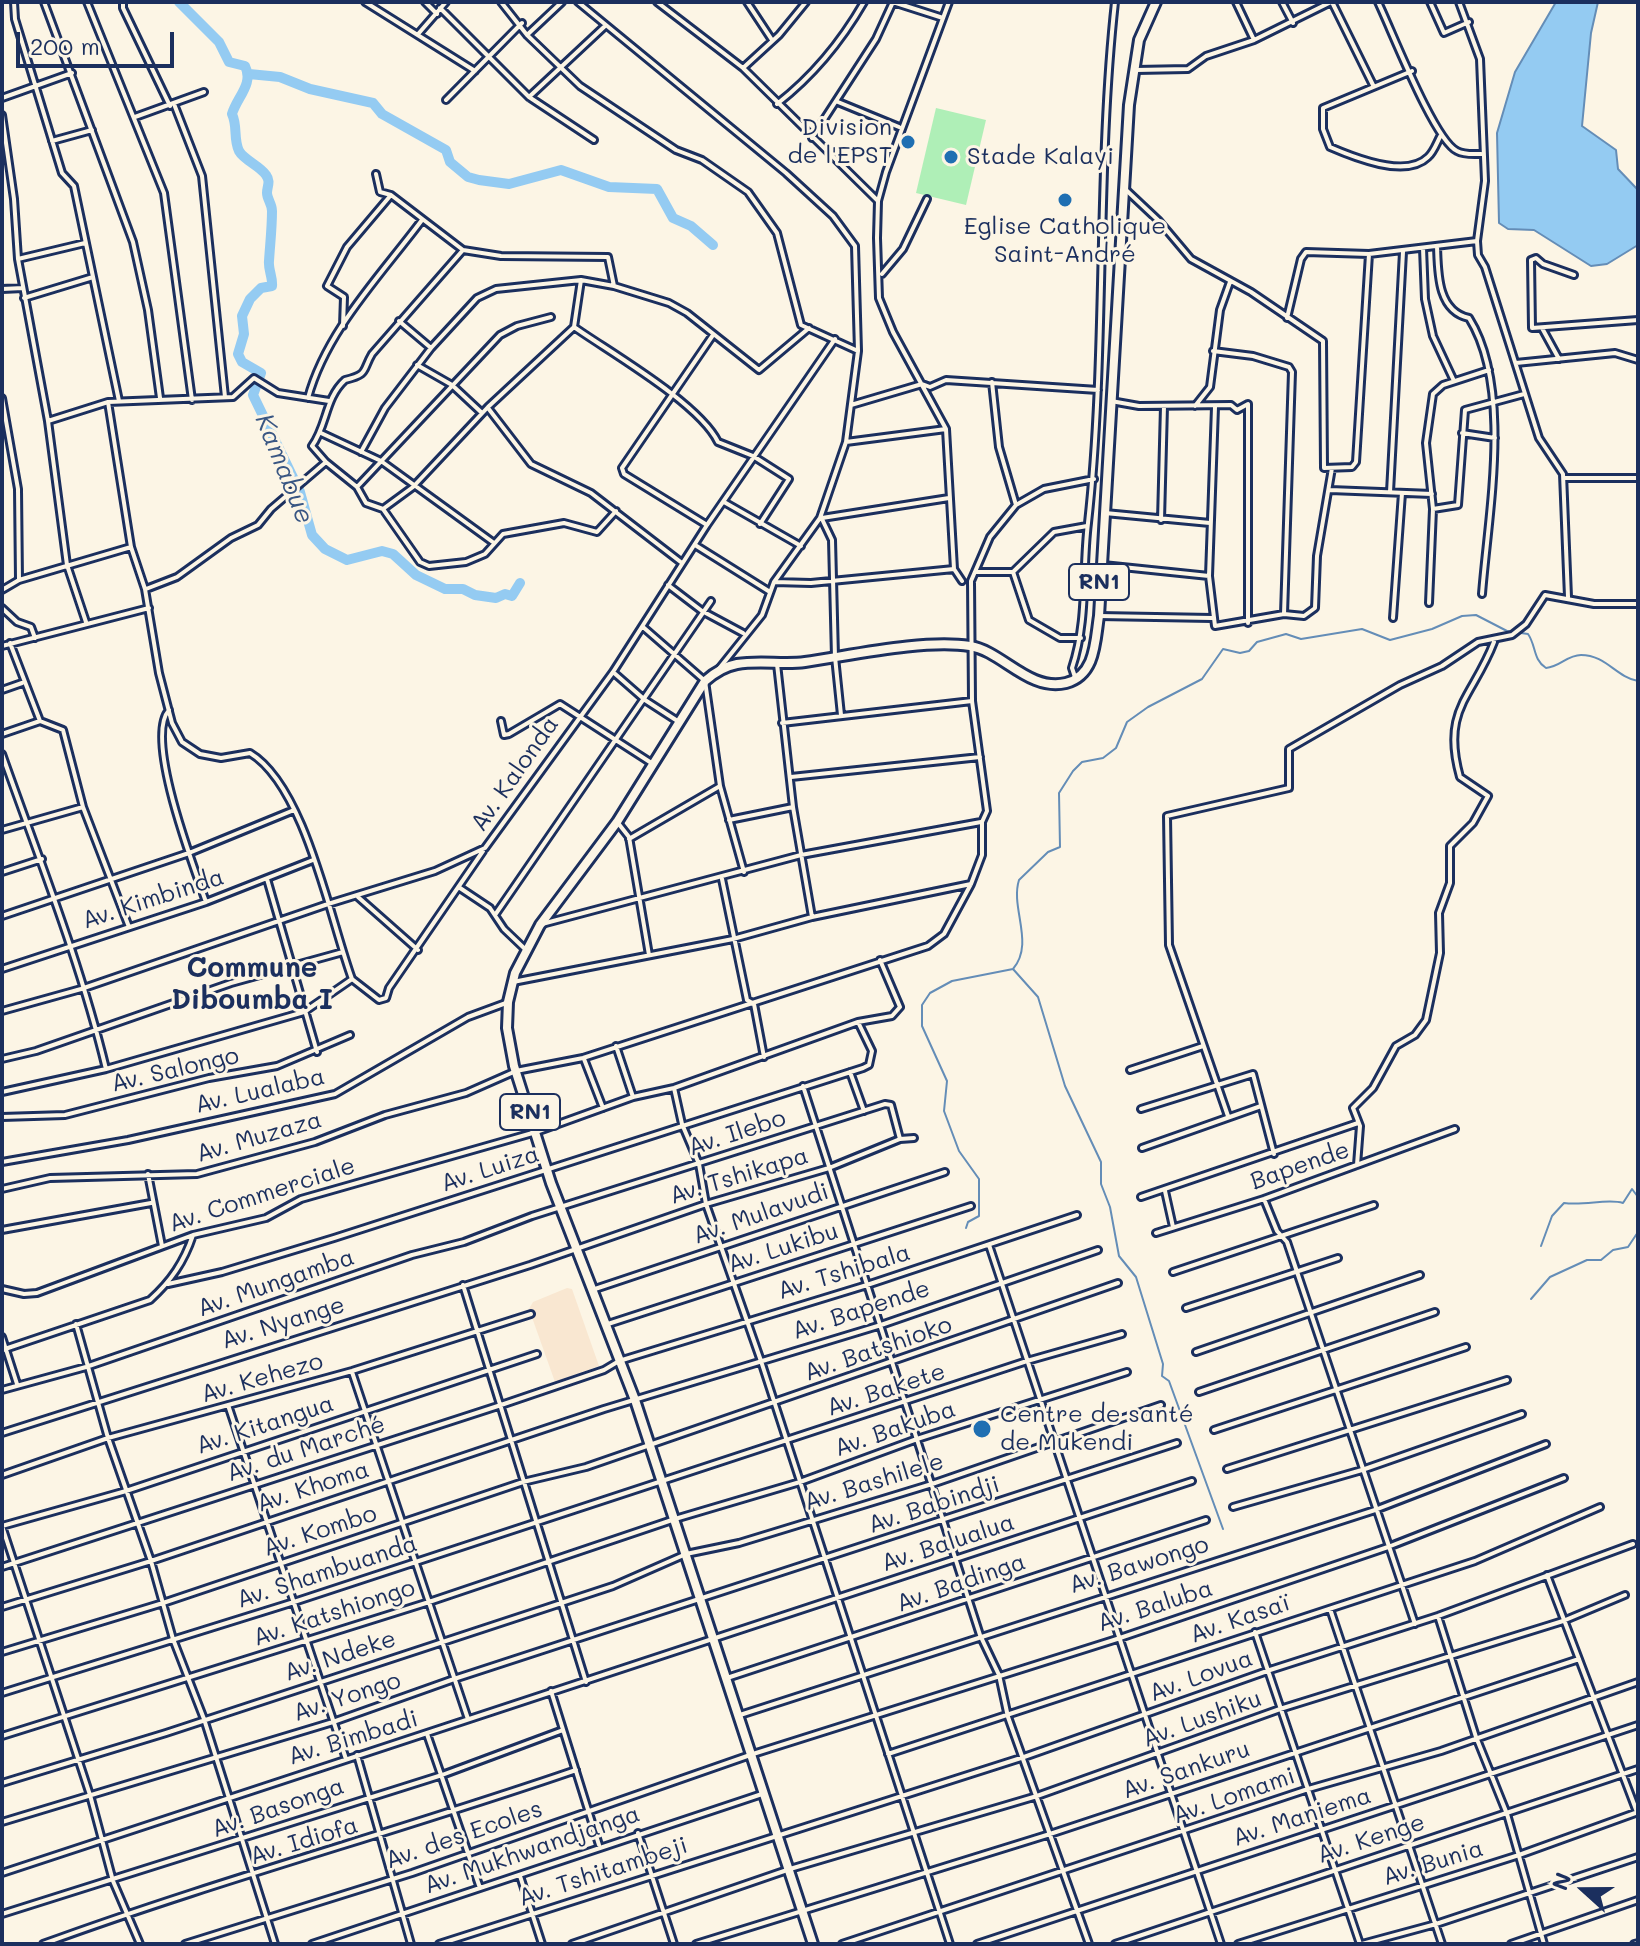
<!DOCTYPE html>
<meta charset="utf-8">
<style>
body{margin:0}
#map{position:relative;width:1640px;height:1946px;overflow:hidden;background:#fcf5e5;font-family:Mali,sans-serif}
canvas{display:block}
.frame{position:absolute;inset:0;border:4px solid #1b2f5e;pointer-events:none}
.north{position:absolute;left:1544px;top:1850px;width:80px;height:80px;-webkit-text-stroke:6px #fcf5e5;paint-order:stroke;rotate:291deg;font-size:22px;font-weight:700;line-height:32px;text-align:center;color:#1b2f5e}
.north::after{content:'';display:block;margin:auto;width:28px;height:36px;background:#1b2f5e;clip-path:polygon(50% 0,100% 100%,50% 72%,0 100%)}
.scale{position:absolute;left:16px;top:32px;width:158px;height:36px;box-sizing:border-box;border:4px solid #1b2f5e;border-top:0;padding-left:10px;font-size:24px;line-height:28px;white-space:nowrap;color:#1b2f5e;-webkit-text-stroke:6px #fcf5e5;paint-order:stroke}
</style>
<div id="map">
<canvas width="1640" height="1946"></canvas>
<div class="frame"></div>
<div class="north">N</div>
<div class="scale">200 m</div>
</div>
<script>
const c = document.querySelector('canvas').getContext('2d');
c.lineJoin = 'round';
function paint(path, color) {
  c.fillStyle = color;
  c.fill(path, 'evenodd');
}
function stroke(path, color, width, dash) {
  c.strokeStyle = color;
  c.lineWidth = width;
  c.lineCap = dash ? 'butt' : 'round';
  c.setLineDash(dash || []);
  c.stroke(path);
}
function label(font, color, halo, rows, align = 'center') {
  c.font = font + ' Mali,sans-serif';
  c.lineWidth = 6;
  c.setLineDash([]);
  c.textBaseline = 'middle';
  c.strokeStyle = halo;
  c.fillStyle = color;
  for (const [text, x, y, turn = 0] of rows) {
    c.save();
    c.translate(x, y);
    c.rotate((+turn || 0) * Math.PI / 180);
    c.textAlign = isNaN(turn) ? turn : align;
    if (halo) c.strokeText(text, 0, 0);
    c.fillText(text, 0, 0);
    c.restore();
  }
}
const built = new Path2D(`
 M567,1288L572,1289L599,1366L555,1382L529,1309L533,1302Z`);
const green = new Path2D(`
 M936,108L986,120L966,205L916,193Z`);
const water = new Path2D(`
 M1556,2H1598L1591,33L1582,126L1616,150L1618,169L1638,190V245L1607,264L1591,266L1534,230L1508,229L1499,223L1497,133L1515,72Z`);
const stream = new Path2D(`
 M1013,969L1038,997L1065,1086L1101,1162V1184L1110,1207L1119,1256L1136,1277L1163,1364L1162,1376L1169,1381L1223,1529
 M966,1228L968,1222L979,1216V1179L959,1151L944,1111L947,1081L922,1026V1005L930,993L952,981L1013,969C1035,943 1010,908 1019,880L1048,852L1060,847L1059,793L1073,771L1082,762L1103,758L1116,748L1127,722L1148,707L1202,679L1223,649L1240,653L1249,651L1257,642L1286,634L1301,639L1362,629L1390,640L1432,629L1462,616L1476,615L1507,631L1528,634C1536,645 1533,660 1546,668C1560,667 1567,655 1581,655C1606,655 1616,677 1638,681
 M1541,1246L1552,1216L1564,1203C1585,1206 1608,1198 1623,1203L1632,1189L1638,1197
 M1531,1299L1550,1277L1587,1260H1601L1613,1250L1628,1247L1638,1232`);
const river = new Path2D(`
 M179,2L219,42L229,62L245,66C254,84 237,97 232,114C238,127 233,138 239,151C244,160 260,166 266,175C271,182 267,186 267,193C267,199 272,204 272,211C272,228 270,245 269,261C268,269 273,278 272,286L261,288L250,299L242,316L244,334L238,354L242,362L261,373L253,395L300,492L312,535L325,549L347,560L382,551L393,554L416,575L445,589H463L475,595L496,598L505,594L512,596L520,583
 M249,74L280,77L310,89L373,103L382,114L446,150L450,162L468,177L479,180L509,184L561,170L609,187L657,189L673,218L691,226L713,245`);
const street = new Path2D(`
 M14,2L15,19L62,173L74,186L119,401
 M44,2L133,242L148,310L160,398
 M87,2L164,193L192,400
 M123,2V8L170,106
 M365,2L475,71
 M425,2L437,14
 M501,2L527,35L580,86L676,150L702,160L748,192L777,233L801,325L858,351
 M578,2L786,173L833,216L855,246L858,351L846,442L820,518L774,582L762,615L718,670
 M657,2L743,68L878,201
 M747,2L772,40
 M893,2L943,18
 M949,2L886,172L878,201L877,238L879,298L893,332L946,429L954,569L962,581
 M1236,2L1254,40
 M1282,2L1293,23
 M1332,2L1373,85
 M1378,2C1392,31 1434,140 1457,151C1464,155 1473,154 1481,154
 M1430,2L1444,33L1469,22
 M1459,2L1480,59L1485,181L1477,241L1478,255L1485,267L1539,438L1563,474L1568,597
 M440,8L529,97L594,140
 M419,33L446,2
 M527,35L562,2
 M743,68L779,35L806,2
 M1136,70L1188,69L1206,56L1254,40L1331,2
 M1412,71L1323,108V129L1330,147C1353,157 1406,179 1428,157C1434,152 1437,142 1441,135
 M529,97L605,26
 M2,98L72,73
 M446,100L522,23
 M838,102L899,127
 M174,104L202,176L225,397
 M777,104C813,76 841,42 864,2
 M2,115L14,199L18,259L48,421L67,565L86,622
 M135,117L204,92
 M812,138L876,39L893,2
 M52,141L92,130
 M376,174L380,192L391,195L463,250L501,256L608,257L614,286
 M1125,189L1159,221L1191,259L1251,292L1323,341L1324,468L1352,467L1356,462L1369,254
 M1437,246C1438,272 1437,311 1469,318C1513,388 1488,515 1482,594
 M1423,248L1425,299L1433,336L1454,381
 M18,259L85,243
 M882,274L903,249L927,199
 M1574,275L1543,264L1536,258L1531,260L1532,328L1638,320
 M2,289L23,288
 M24,298L93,277
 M1287,318L1301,259L1306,252L1369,254L1477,241
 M399,321L431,348
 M343,326L344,297L327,286L347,247L391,195
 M574,327C611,353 699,403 718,442L753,456L789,479L760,524
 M1542,328L1559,359
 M1213,351L1253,356L1289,367L1292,372L1284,614
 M1516,363L1615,353L1638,360
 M417,365L452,385L482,413
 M992,382L999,447L1016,505
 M2,398L18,489L19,580
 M308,398C326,331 381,275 422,220
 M1111,401L1139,406L1231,405L1237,410L1248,404V623
 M108,402L233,397L254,378L278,393L329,401
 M851,405L922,384L930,387L946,380L1098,390
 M1195,406L1210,387L1220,310L1230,282
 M1215,407L1209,576L1215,626L1284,614L1304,616L1315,608L1317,556L1332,468
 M488,408L531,464L591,493L682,563
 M48,421L108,402L131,547L145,589L159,673L172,723L182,742L200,754L221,758L250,753C305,786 330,919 352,979L379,1000L386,998L389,988L483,851
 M321,433L381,461L494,543
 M1462,433L1495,438
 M846,442L946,429
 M361,452L385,408L431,348L477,298L496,289L581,280L614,286L669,303L687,313L759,370L809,328
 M326,462L357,487L366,503L383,509L420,562L429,566L466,562L485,554L503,534L564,523L597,532L616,511
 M1564,478H1638
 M357,487L500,335L517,326L551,317
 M1330,490L1432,494
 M1390,492L1403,252
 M724,502L801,546
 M383,509L413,487L488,407L574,327L581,280
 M1433,509L1458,505L1465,410L1524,394
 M1105,513L1210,523
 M822,518L949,498
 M822,519L832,540L835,657L841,715
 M1161,520L1164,406
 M707,525L624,474L622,468L713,335
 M695,545L770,592
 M1103,565L1209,576
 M975,572H1013L1054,532L1087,526
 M1013,572L1029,620L1060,638H1081
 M774,582L811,583L954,569
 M668,585L702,611L743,633
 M146,589L177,577L231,538L258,525L271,509L326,462L312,446C327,426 325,398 345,380C369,374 362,371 372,354L463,250
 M2,590L19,580L131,547
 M1429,603L1433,509L1426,443L1433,394L1443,385L1489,370
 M2,608L17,622L31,627L35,638
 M1099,616L1212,618
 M1393,618L1402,493
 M643,627L705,681L720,786L744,872
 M10,643L40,721L63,730L83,807L129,927
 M2,646L149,608
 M777,664L793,807L812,917
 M613,672L645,700L679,722
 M1075,677L1072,668C1088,620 1082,572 1088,523C1107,351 1096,175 1115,2
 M2,690L22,683
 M169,710C144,738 194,867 206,902
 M501,721L504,735L509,734L560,704L653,764
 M782,723L972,701
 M2,734L40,721
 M2,754C39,859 80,961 106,1069
 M791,777L980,757
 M729,820L793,807
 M618,823L629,837L649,955
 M2,830L83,807
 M629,839L720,786
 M2,872L42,859
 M267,879L317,1052
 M722,879L747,1000L754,1004L764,1057
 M460,888L490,908L504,929L526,950
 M358,897L418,950
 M495,915L711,601
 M2,916L189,853L294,810
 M542,924L801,855L981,822
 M2,969L206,902L313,860
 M513,982L733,939L812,917L971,884
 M2,1011L81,989L328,904L435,871L485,848L613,672L707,525L835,339
 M616,1046L633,1097
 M2,1059L36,1051L231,983L343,952
 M584,1059L603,1108
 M1130,1070L1203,1046
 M850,1072L864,1111
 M803,1086L980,1635L999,1675L1008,1717L1089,1944
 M674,1088L682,1124L699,1164L706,1204L761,1361L950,1944
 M2,1092L106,1069L304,1012L352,979
 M1141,1109L1253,1074L1274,1154
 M1228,1116L1169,945L1167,816L1289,788V749L1400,685L1442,666L1478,642L1512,635L1526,624L1545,595L1594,604H1638
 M2,1117L65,1115L209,1078L277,1066L350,1035
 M1142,1148L1261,1106
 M2,1162L128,1140L335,1094L468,1017L506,1003
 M1357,1165L1360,1126L1353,1108L1373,1088L1396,1046L1415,1035L1426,1020L1440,953L1439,913L1450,883V846L1473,823L1488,796L1460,777C1441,709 1473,697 1494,642
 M148,1174L162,1246
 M2,1189L50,1178L197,1174L315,1142L385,1115L466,1093L516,1071L583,1058L928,946L944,934L971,884L982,855V822L987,811L972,701L971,581L990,537L1016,505L1044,489L1094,479
 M1165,1191L1173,1227
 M1141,1197L1358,1123
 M1264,1199L1277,1231L1287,1242L1415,1624
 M2,1230L151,1203
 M1156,1233L1264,1199L1455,1129
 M989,1245L1221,1944
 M1173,1272L1374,1205
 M168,1284L222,1272L334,1238L863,1068L869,1065L872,1051L858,1022
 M463,1285L586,1682
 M2,1289L24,1294L37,1293L193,1235L266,1218L301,1199L536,1132L633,1097L674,1088L858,1022L892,1016L900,1007L880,960
 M592,1290L945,1172
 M1186,1308L1338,1258
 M76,1324L108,1438L151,1561L173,1639L204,1719L275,1944
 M608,1324L971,1206
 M2,1337L17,1384
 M2,1350L150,1300C171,1281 184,1262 193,1235
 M1196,1352L1420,1275
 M352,1372L468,1719
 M2,1390L86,1367L412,1255L464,1242L532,1216L885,1104L891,1105L900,1139
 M1199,1392L1435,1312
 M228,1405L346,1759
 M1214,1430L1466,1347
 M2,1433L530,1265L706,1204L829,1168L900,1139L914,1138
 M1227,1469L1507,1380
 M2,1475L108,1438L352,1371L531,1314
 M1233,1507L1362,1470L1522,1414
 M2,1526L126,1491L537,1354
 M2,1526L90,1795L113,1881L140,1944
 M2,1567L501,1405L604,1370L619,1361L867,1285L1077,1215
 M1547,1575L1637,1812
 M2,1607L151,1561L604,1409L881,1325L1098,1250
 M1330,1609L1442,1944
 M1438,1616L1476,1737L1507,1814L1544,1944
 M1255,1632L1360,1944
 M2,1652L163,1603L523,1482L586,1467L1118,1283
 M727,1678L1206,1520
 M551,1691L599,1845
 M2,1693L294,1602L1027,1361L1122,1334
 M740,1715L1375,1510L1546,1444
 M427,1734L480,1888
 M2,1736L429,1602L675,1519L800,1482L917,1439L1127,1372
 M888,1754L1475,1561L1600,1507
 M357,1755L411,1944
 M2,1783L166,1733L613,1586L686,1554L739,1543L932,1484L1161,1405
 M2,1822L333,1722L454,1679L1177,1443
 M638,1833L674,1944
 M2,1873L1192,1481
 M520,1876L542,1944
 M2,1914L442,1775L563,1730
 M43,1944C218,1880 399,1831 576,1770
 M185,1944L412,1873L753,1754L1117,1639L1388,1547L1564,1478
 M312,1944L762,1794
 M439,1944L1024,1757L1270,1670L1438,1616L1633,1544
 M572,1944L790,1869L1037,1796L1280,1709L1563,1621L1625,1595
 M696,1944L1050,1834L1579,1659
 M842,1944L1305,1790L1441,1751L1638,1682
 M977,1944L1638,1725
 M1115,1944L1638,1769
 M1238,1944L1519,1855L1638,1812
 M1362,1944L1436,1924L1638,1857
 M1511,1944L1638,1900
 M1634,1944L1638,1943`);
const highway = new Path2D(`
 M813,1944L635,1400L551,1183L514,1066L507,1028L508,1002L515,973L540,925L617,822L705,681C714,673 726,666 737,664C760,660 783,665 805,662C853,655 924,639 970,646C1002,651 1029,692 1066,683C1096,675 1095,641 1099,616L1129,105L1139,40L1156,2`);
const markers = [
 [908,142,8,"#1f6fb2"],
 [951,157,8,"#1f6fb2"],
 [1065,200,8,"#1f6fb2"],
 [982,1429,10,"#1f6fb2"]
];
const shields = [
 [1099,582,60],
 [530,1112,60]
];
const shieldNames = [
 ["RN1",1099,582],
 ["RN1",530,1112]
];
const poiNames = [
 ["Division",892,128,"right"],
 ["de l'EPST",892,156,"right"],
 ["Stade Kalayi",967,157],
 ["Eglise Catholique",1065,227,"center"],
 ["Saint-André",1065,255,"center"],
 ["Centre de santé",1000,1415],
 ["de Mukendi",1000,1443]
];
const streetNames = [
 ["Av. Kalonda",515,774,-55],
 ["Av. Kimbinda",153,899,-18],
 ["Av. Salongo",175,1070,-13],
 ["Av. Lualaba",260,1091,-13],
 ["Av. Ilebo",737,1133,-18],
 ["Av. Muzaza",259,1137,-16],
 ["Bapende",1300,1166,-19],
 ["Av. Luiza",490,1169,-18],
 ["Av. Tshikapa",739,1176,-17],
 ["Av. Commerciale",262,1195,-18],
 ["Av. Mulavudi",761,1214,-19],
 ["Av. Lukibu",783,1248,-18],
 ["Av. Tshibala",844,1272,-17],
 ["Av. Mungamba",276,1283,-19],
 ["Av. Bapende",861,1310,-18],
 ["Av. Nyange",283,1323,-17],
 ["Av. Batshioko",878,1349,-19],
 ["Av. Kehezo",262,1378,-16],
 ["Av. Bakete",886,1390,-18],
 ["Av. Kitangua",265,1425,-18],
 ["Av. Bakuba",895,1429,-19],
 ["Av. du Marché",306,1449,-18],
 ["Av. Bashilele",874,1482,-17],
 ["Av. Khoma",313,1487,-18],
 ["Av. Babindji",934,1505,-18],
 ["Av. Kombo",320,1531,-18],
 ["Av. Balualua",948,1543,-18],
 ["Av. Bawongo",1139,1565,-17],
 ["Av. Shambuanda",327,1572,-18],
 ["Av. Badinga",961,1583,-19],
 ["Av. Baluba",1155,1606,-18],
 ["Av. Katshiongo",334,1613,-18],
 ["Av. Kasaï",1240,1619,-19],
 ["Av. Ndeke",340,1656,-18],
 ["Av. Lovua",1201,1676,-20],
 ["Av. Yongo",347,1697,-18],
 ["Av. Lushiku",1202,1719,-20],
 ["Av. Bimbadi",353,1738,-17],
 ["Av. Sankuru",1186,1770,-19],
 ["Av. Lomami",1234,1796,-19],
 ["Av. Basonga",278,1808,-19],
 ["Av. Maniema",1302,1817,-18],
 ["Av. des Ecoles",464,1835,-19],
 ["Av. Kenge",1371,1839,-18],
 ["Av. Idiofa",304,1841,-17],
 ["Av. Mukhwandjanga",532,1850,-19],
 ["Av. Bunia",1433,1863,-17],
 ["Av. Tshitambeji",603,1872,-18]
];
const waterNames = [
 ["Kamabue",284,469,68]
];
const quarterNames = [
 ["Commune",252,968],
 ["Diboumba I",252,1000]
];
paint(built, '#f9e7d1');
paint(green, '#afefb7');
paint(water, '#94cbf2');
stroke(water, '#648db7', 2);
stroke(stream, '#648db7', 2);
stroke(river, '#94cbf2', 10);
stroke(street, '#1b2f5e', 10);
stroke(highway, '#1b2f5e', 14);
stroke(street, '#fcf5e5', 4);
stroke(highway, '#fcf5e5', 8);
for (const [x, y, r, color] of markers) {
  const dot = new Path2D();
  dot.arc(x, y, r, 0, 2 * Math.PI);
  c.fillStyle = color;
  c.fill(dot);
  stroke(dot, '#fcf5e5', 3);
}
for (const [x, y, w] of shields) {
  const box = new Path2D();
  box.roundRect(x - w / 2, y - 18, w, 36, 6);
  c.fillStyle = '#fcf5e5';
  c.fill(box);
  stroke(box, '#1b2f5e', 2);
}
label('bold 22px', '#1b2f5e', null, shieldNames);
label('24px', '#1b2f5e', '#fcf5e5', poiNames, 'left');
label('24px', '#1b2f5e', '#fcf5e5', streetNames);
label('italic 26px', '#395683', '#fcf5e5', waterNames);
label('bold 28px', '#1b2f5e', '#fcf5e5', quarterNames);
</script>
